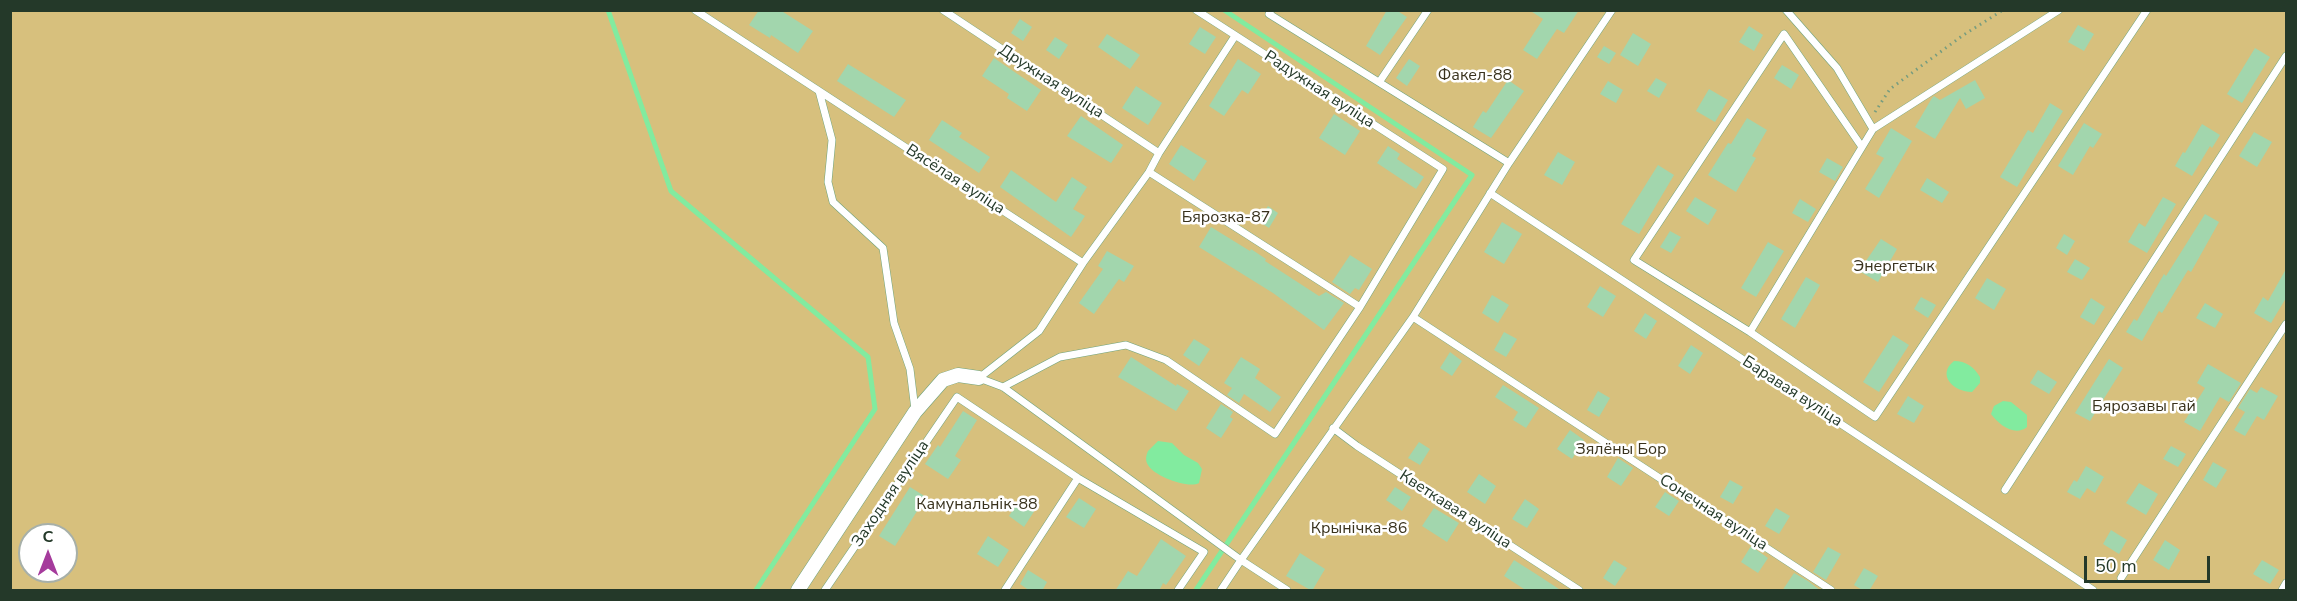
<!DOCTYPE html>
<meta charset="utf-8">
<style>
body{margin:0}
#map{position:relative;width:2297px;height:601px;overflow:hidden;background:#c3f9cf;font-family:"Nunito Sans",sans-serif}
canvas{display:block}
.frame{position:absolute;inset:0;border:12px solid #243929;pointer-events:none}
.north{position:absolute;left:18px;top:523px;width:60px;height:60px;box-sizing:border-box;background:#fff;border:2px solid #a7b0a9;border-radius:50%;rotate:0deg;font-size:16px;font-weight:700;line-height:24px;text-align:center;color:#243929}
.north::after{content:'';display:block;margin:auto;width:21px;height:27px;background:#a53b9c;clip-path:polygon(50% 0,100% 100%,50% 72%,0 100%)}
.scale{position:absolute;left:2084px;top:556px;width:126px;height:27px;box-sizing:border-box;border:3px solid #243929;border-top:0;padding-left:8px;font-size:18px;line-height:21px;white-space:nowrap;color:#243929;-webkit-text-stroke:4px #fff;paint-order:stroke}
</style>
<div id="map">
<canvas width="2297" height="601"></canvas>
<div class="frame"></div>
<div class="north">С</div>
<div class="scale">50 m</div>
</div>
<script>
const c = document.querySelector('canvas').getContext('2d');
c.lineJoin = 'round';
function paint(path, color) {
  c.fillStyle = color;
  c.fill(path, 'evenodd');
}
function stroke(path, color, width, dash) {
  c.strokeStyle = color;
  c.lineWidth = width;
  c.lineCap = dash ? 'butt' : 'round';
  c.setLineDash(dash || []);
  c.stroke(path);
}
function label(font, color, halo, rows, align = 'center') {
  c.font = font + ' "Nunito Sans",sans-serif';
  c.lineWidth = 5;
  c.setLineDash([]);
  c.textBaseline = 'middle';
  c.strokeStyle = halo;
  c.fillStyle = color;
  for (const [text, x, y, turn = 0] of rows) {
    c.save();
    c.translate(x, y);
    c.rotate((+turn || 0) * Math.PI / 180);
    c.textAlign = isNaN(turn) ? turn : align;
    if (halo) c.strokeText(text, 0, 0);
    c.fillText(text, 0, 0);
    c.restore();
  }
}
const green = new Path2D(`
 M10,11H2286V590H11ZM30,535H66V571H30Z`);
const water = new Path2D(`
 M1954,361C1966,361 1974,367 1980,377V383L1972,392C1954,392 1936,375 1954,361Z
 M2003,401L2011,402L2027,415V427C2015,437 1999,425 1991,414L1994,406Z
 M1158,441L1172,443L1184,455L1198,463L1202,469L1199,483C1188,489 1154,476 1148,465C1145,460 1146,456 1148,451Z`);
const stream = new Path2D(`
 M608,10L671,191L868,357L875,409L756,590
 M1196,590L1472,175L1224,10`);
const building = new Path2D(`
 M759,10H780L813,31L798,53L771,35L770,38L749,25Z
 M1387,10H1396L1407,17L1380,55L1366,46Z
 M1529,10H1579L1564,33L1557,29L1537,59L1523,50L1543,19Z
 M1020,19L1032,27L1023,41L1011,33Z
 M2078,25L2094,34L2084,51L2068,42Z
 M1749,26L1763,35L1754,51L1739,42Z
 M1200,27L1216,37L1205,54L1189,44Z
 M1633,33L1651,44L1638,66L1620,55Z
 M1107,34L1140,55L1130,69L1098,47Z
 M1055,37L1068,45L1059,59L1046,50Z
 M1604,46L1616,53L1609,64L1597,57Z
 M2255,48L2270,57L2242,103L2227,94Z
 M994,58L1041,90L1027,111L1007,98L1009,94L982,76Z
 M1238,59L1261,74L1248,94L1242,90L1224,116L1209,106Z
 M1409,59L1420,66L1407,86L1396,78Z
 M848,64L906,100L894,117L837,81Z
 M1782,65L1799,75L1791,89L1774,78Z
 M1656,78L1667,84L1659,98L1647,91Z
 M1508,80L1524,91L1491,138L1473,127L1483,111L1486,113Z
 M1975,80L1985,98L1966,109L1960,98L1935,139L1915,127L1932,98L1934,96L1940,100Z
 M1608,81L1623,90L1616,103L1600,94Z
 M1136,86L1162,103L1148,125L1122,108Z
 M1709,89L1728,100L1715,122L1696,111Z
 M2050,103L2063,111L2017,187L2000,177L2028,130L2033,133Z
 M1334,114L1360,131L1345,155L1319,138Z
 M1081,116L1123,145L1111,163L1067,136Z
 M1747,118L1767,130L1752,156L1756,158L1736,192L1708,175L1728,143L1731,144Z
 M942,120L962,133L959,137L990,157L979,173L929,140Z
 M2084,123L2102,134L2093,148L2090,146L2073,175L2058,166Z
 M2202,124L2220,135L2212,148L2210,146L2192,176L2175,166L2183,152L2185,153Z
 M1891,128L1912,141L1879,198L1865,189L1884,158L1876,154Z
 M2254,132L2272,142L2257,167L2239,156Z
 M1181,145L1207,161L1194,181L1169,164Z
 M1388,146L1400,154L1397,159L1424,177L1416,189L1377,163Z
 M1558,152L1575,162L1562,185L1544,175Z
 M1827,158L1843,167L1835,181L1819,172Z
 M1658,165L1674,175L1639,234L1621,224Z
 M1011,170L1056,202L1072,177L1087,187L1073,209L1085,216L1071,237L1000,187Z
 M1927,178L1949,192L1942,203L1920,190Z
 M1695,197L1717,210L1708,225L1686,211Z
 M2163,197L2176,204L2147,253L2128,242L2139,223L2145,227Z
 M1800,199L1816,209L1808,222L1792,213Z
 M1268,206L1278,213L1269,228L1258,221Z
 M2205,214L2219,222L2191,272L2188,270L2162,313L2159,311L2142,341L2126,332L2134,319L2137,321L2164,274L2166,276Z
 M1502,222L1522,234L1504,264L1484,252Z
 M1211,227L1250,251L1251,249L1266,259L1265,261L1319,296L1326,292L1344,303L1324,330L1273,293L1199,247Z
 M1670,231L1681,237L1671,253L1660,247Z
 M2064,234L2075,241L2067,255L2056,248Z
 M1881,239L1897,249L1878,282L1859,271Z
 M1768,242L1784,251L1756,297L1741,288Z
 M1107,251L1134,266L1124,282L1119,279L1094,314L1079,303L1103,269L1098,266Z
 M1350,255L1372,269L1359,290L1355,288L1350,294L1332,282Z
 M2075,259L2090,268L2082,280L2067,272Z
 M2286,269V298L2271,323L2254,313L2263,297L2268,301Z
 M1806,277L1820,285L1795,328L1781,319Z
 M1987,278L2006,289L1994,310L1975,298Z
 M1600,286L1616,296L1603,317L1587,307Z
 M1492,295L1509,305L1498,323L1482,313Z
 M1921,297L1936,305L1928,318L1914,309Z
 M2091,298L2105,307L2094,325L2080,317Z
 M2205,303L2223,314L2215,328L2196,318Z
 M1645,313L1657,321L1646,339L1634,331Z
 M1504,332L1517,339L1506,357L1494,350Z
 M1893,335L1909,345L1879,392L1863,382Z
 M1194,339L1210,349L1199,366L1183,355Z
 M1691,345L1703,353L1690,374L1678,366Z
 M1450,352L1462,361L1452,376L1440,368Z
 M1131,357L1176,386L1177,384L1189,391L1176,411L1118,377Z
 M1241,357L1260,369L1255,378L1281,397L1270,412L1244,394L1239,403L1227,395L1232,388L1224,383Z
 M2109,359L2123,368L2090,421L2075,413Z
 M2208,364L2241,383L2229,402L2220,397L2200,431L2184,422L2205,388L2197,383Z
 M2038,370L2057,382L2049,394L2030,383Z
 M1503,385L1539,408L1526,428L1513,420L1518,412L1495,397Z
 M2261,387L2278,396L2264,420L2257,416L2245,436L2234,430L2245,412L2238,408L2250,389L2257,393Z
 M1598,391L1610,398L1599,417L1587,410Z
 M1908,396L1924,406L1914,423L1897,414Z
 M1221,404L1233,412L1230,417L1233,419L1221,438L1206,428Z
 M963,411L977,420L955,456L961,460L948,479L925,464L938,445L940,447Z
 M1570,430L1584,440L1572,459L1557,449Z
 M1419,442L1430,449L1420,465L1408,458Z
 M2171,446L2186,454L2178,467L2163,459Z
 M1618,458L1633,468L1621,486L1607,477Z
 M2213,462L2227,470L2216,488L2203,480Z
 M2086,466L2104,477L2095,493L2087,488L2080,499L2067,492L2074,480L2077,482Z
 M1479,474L1496,486L1485,504L1467,492Z
 M1730,480L1743,487L1733,504L1720,497Z
 M2139,483L2158,494L2146,515L2126,503Z
 M910,487L926,497L895,546L879,536Z
 M1395,487L1411,497L1402,511L1386,500Z
 M1665,492L1679,501L1669,516L1655,507Z
 M1079,498L1096,509L1084,528L1066,517Z
 M1525,499L1539,509L1527,528L1512,519Z
 M1019,500L1035,510L1024,527L1009,516Z
 M1434,508L1459,523L1447,542L1422,526Z
 M1776,508L1790,516L1779,534L1765,526Z
 M2111,530L2127,540L2119,554L2103,544Z
 M988,536L1009,550L998,567L977,554Z
 M1161,539L1186,556L1166,585L1163,583L1159,591H1115L1128,571L1137,576Z
 M2165,540L2180,550L2169,570L2153,560Z
 M1751,546L1768,558L1758,573L1741,562Z
 M1828,547L1841,554L1826,580L1813,572Z
 M1300,553L1325,569L1312,591L1286,576Z
 M1514,560L1536,574L1562,591H1527L1504,576Z
 M1614,560L1627,568L1615,586L1603,578Z
 M2262,560L2279,570L2270,584L2253,574Z
 M1864,568L1878,576L1869,591H1864L1854,585Z
 M1028,570L1047,582L1042,591H1030L1020,584Z
 M1794,573L1808,581L1821,591H1782Z`);
const path = new Path2D(`
 M1875,112L1890,89L1962,36L2003,10`);
const lane = new Path2D(`
 M695,10L1083,263L1039,331L979,378
 M943,10L1159,153
 M1786,10L1837,68L1873,129L2059,10
 M1380,81L1428,10
 M819,91L832,140L828,182L833,202L883,248L894,323L910,369L915,410
 M1862,147L1784,34L1634,260L1750,332L1875,417L2147,10
 M1509,163L1612,10
 M1149,172L1360,307
 M1490,193L2093,590
 M1083,263L1149,172L1159,153L1235,36
 M1413,317L1831,590
 M1750,332L1873,129
 M979,378L1003,387L1241,560L1287,590
 M1003,387L1060,357L1126,345L1166,360L1275,434L1360,307L1443,169L1196,10
 M1333,428L1357,446L1579,590
 M2005,490L2286,56
 M2121,578L2286,324
 M825,590L957,397L1078,478L1204,552L1178,590
 M1005,590L1078,478
 M1221,590L1241,560L1413,317L1509,163L1269,14L1271,10
 M2282,590L2286,583`);
const street = new Path2D(`
 M798,590L915,412L943,380L958,375L979,378`);
const parkNames = [
 ["Факел-88",1475,76],
 ["Бярозка-87",1226,218],
 ["Энергетык",1894,267],
 ["Бярозавы гай",2144,407],
 ["Зялёны Бор",1621,450],
 ["Камунальнік-88",977,505],
 ["Крынічка-86",1359,529]
];
const streetNames = [
 ["Дружная вуліца",1051,82,33],
 ["Радужная вуліца",1319,90,33],
 ["Вясёлая вуліца",955,180,33],
 ["Баравая вуліца",1792,392,33],
 ["Заходняя вуліца",891,494,-56],
 ["Кветкавая вуліца",1455,510,33],
 ["Сонечная вуліца",1713,513,33]
];
paint(green, '#d7c07d');
paint(water, '#82eb9f');
stroke(stream, '#82eb9f', 5);
paint(building, '#a2d6ad');
stroke(lane, '#70a37c', 8);
stroke(street, '#70a37c', 15);
stroke(path, '#769c7f', 3, [1.5, 4.5]);
stroke(lane, '#fff', 7);
stroke(street, '#fff', 14);
label('16px', '#39321d', '#fff', parkNames);
label('16px', '#243929', '#fff', streetNames);
</script>
